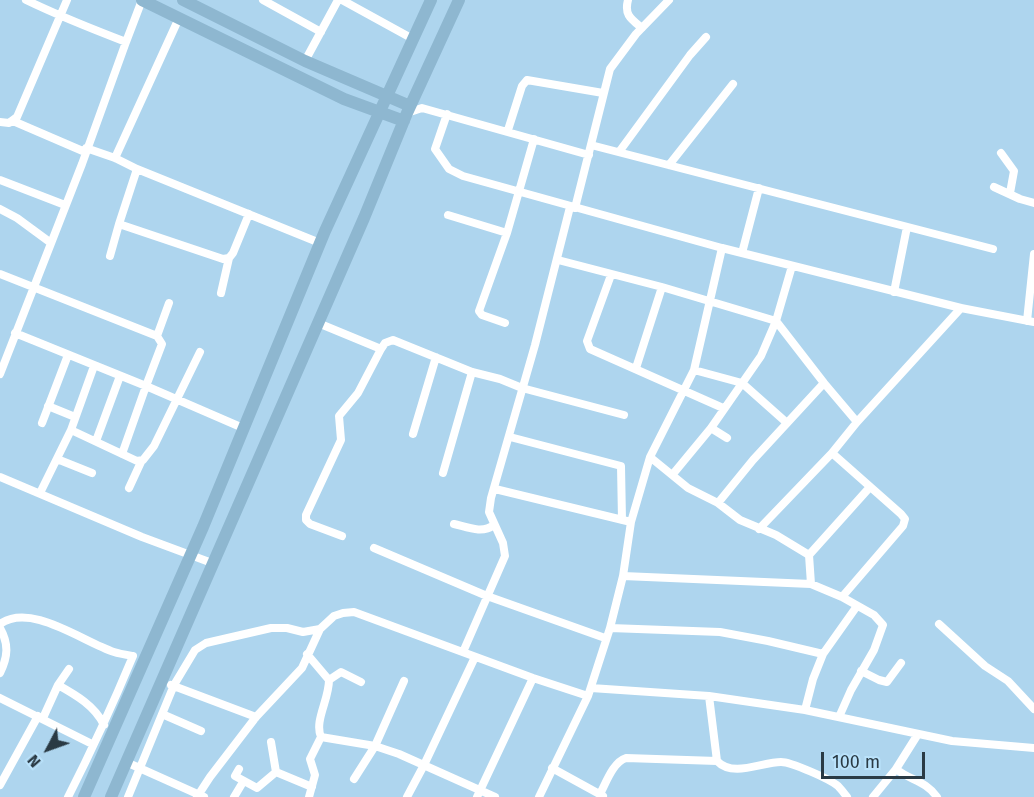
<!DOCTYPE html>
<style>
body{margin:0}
#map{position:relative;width:1034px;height:797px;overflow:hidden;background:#aed5ee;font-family:"Fira Sans",sans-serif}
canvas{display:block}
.north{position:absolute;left:18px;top:719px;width:60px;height:60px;-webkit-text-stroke:4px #bae2fb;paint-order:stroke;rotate:229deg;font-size:16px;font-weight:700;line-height:24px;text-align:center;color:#2a3a44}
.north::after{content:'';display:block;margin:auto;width:21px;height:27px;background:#2a3a44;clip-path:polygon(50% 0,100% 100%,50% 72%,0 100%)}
.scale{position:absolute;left:821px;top:752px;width:104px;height:27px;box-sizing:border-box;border:3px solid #2a3a44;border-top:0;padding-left:8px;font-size:18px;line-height:21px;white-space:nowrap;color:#2a3a44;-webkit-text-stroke:4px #bae2fb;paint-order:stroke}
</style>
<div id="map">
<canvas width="1034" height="797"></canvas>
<div class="north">N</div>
<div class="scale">100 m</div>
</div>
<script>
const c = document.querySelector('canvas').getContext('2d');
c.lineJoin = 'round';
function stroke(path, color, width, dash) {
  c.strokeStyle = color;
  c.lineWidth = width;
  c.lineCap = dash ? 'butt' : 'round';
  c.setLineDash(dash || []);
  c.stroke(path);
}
const street = new Path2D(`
 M26,0C59,16 92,29 126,42L142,0
 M263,0L321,32
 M342,0L413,39
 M628,0C624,15 631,19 642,28
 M305,61L338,0
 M407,113L422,108L589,155
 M447,114L435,149L449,169L463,176L722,248L961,308L1034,322
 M13,121L85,152
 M0,122L9,123L17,117L67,0
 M508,130L522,86L527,80L603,93
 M591,145L993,249
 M86,148L115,158L137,169L320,243
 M619,152L690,55L706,37
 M1001,153L1014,171L1010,193
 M115,158L179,18
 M669,165L733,84
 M137,169L119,224L223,259L229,258L233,253L249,214
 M0,180L65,205
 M994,187L1020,199L1034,203
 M575,208L610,69L636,34L669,0
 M0,209L17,218L51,243
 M448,215L507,233
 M722,248L694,370L650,457L688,488L718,503L740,520L776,535L809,555
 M742,253L759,188
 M110,256L119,224
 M558,260L662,287L776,321L824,383L857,422L961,308
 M0,274L157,336L162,344L146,386L15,333
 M611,275L587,341L590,349L723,408
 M894,292L907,227
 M221,293L229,258
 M1027,321L1034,254
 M318,323L381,349L385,343L393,340L472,372L500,379L522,388L624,415
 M505,323L482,315L479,311L507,233L534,139
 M157,336L169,303
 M636,368L662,287
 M694,370L742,383L787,423
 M0,374L82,164L126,42
 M48,406L75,417
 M42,423L68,355
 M711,428L727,438
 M71,430L137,461L143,460L154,446L200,352
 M413,434L436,357
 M510,437L621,466L622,520
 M96,441L120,376
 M122,454L146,386L243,428
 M57,459L92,473
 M443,473L472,372
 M673,474L711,428L761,356L776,321L792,266
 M0,477L142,537L212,563
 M129,488L141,462
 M495,489L631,522
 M40,493L71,430L94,366
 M718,503L753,460L824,383
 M454,524C467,527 482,534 494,525
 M759,529L832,453L857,422
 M342,536L310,524L306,520V515L341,440L339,416L358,393L381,349
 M374,548L487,596L605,638
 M623,576L631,522L650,457
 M811,584L809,555L870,487
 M0,624C31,602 83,642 114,652C120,654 127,655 133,656C113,704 92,750 68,797
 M939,624L985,666L1008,681L1034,709
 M0,628C9,644 8,657 0,673
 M610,628L720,632L768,641L823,654L813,679L805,710
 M463,652L505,556L503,543L489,512L491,498L535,345L570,207
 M307,654L329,680C329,700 314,721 321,737L375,746L399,754L495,797
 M823,654L857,606
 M861,671L879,680L887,682L901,663
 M329,680L341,672L361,682
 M58,685C76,695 95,706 104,725
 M171,685L256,717
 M591,688L709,696L805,710L952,741L1034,748
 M0,698L92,744
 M162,714L201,731
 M839,717L851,690L874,650L883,625L874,615L842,597
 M43,718L58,685L69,669
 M918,734L896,769C911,781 925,780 937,797
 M271,742L276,772
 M717,761C733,778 762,762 781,762C791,762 830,779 838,786C841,789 844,793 847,797
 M126,762L204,797
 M552,768L603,796
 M239,769L235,776L257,788L276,772
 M276,772L312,787
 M354,779L375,746L404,681
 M0,785L38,716
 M600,794C606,783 613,762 626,758L717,761L709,696
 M128,797L174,685L195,650L206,643L271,628H287L303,632L320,629
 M197,797L210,777L256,717L302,668L320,629L334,616L343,613L354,612L533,678L588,696
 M234,797L243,782
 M309,797L315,775L310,759L321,737
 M407,797L424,765L475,657
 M477,797L533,678
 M539,797L588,696L610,628L623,576L811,584L842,597L903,526L905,519L901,514L832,453
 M873,797L896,769`);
const primary = new Path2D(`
 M142,0L344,99L404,121
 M183,0L305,61L410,106
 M84,797L203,527L325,231L431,0
 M111,797L364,218L407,113L459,0`);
stroke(street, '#fff', 8);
stroke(primary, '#8eb7d0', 12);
</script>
